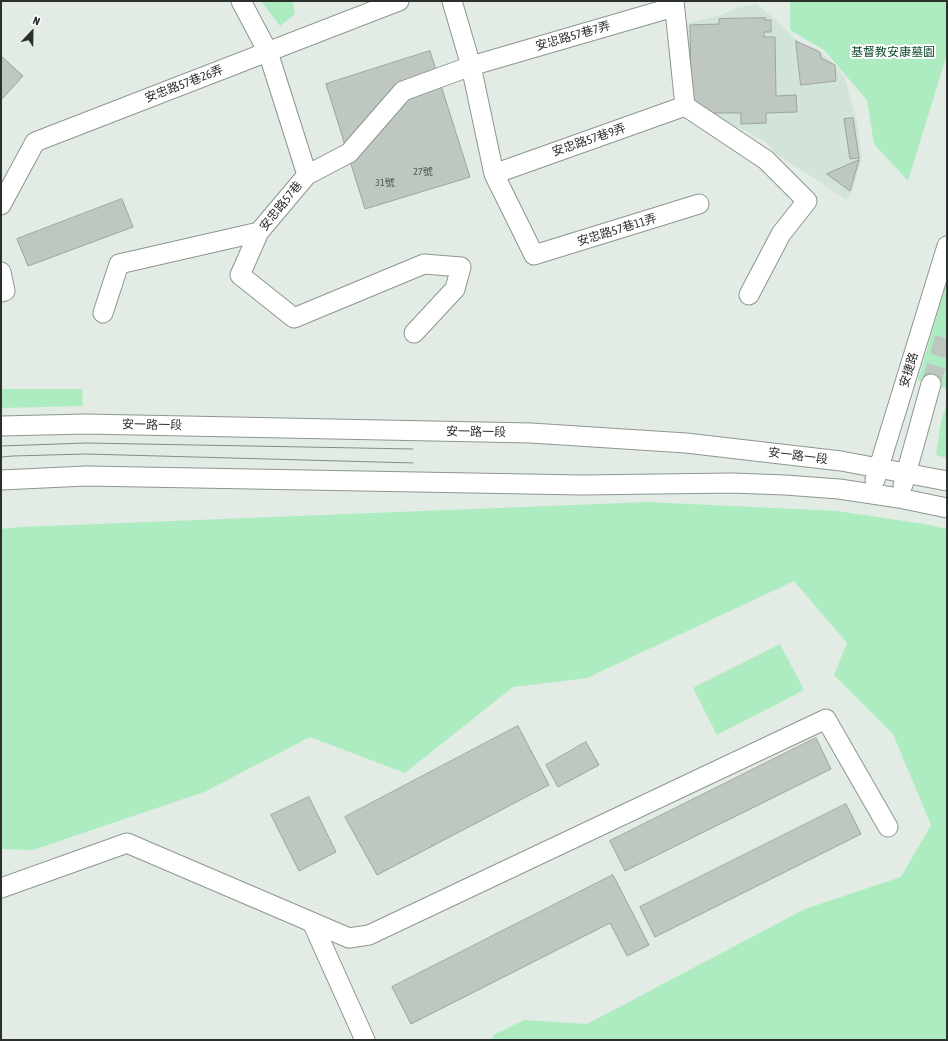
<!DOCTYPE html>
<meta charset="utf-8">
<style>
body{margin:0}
#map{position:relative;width:948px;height:1041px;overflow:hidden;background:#e2ece5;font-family:"Asap Condensed",sans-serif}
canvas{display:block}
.frame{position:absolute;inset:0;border:2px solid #2c302d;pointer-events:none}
.north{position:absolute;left:12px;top:12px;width:40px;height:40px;-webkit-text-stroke:3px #fff;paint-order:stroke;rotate:22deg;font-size:11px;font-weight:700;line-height:16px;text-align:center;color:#2c302d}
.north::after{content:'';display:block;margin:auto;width:14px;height:18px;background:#2c302d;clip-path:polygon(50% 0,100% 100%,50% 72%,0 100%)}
</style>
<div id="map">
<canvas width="948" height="1041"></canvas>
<div class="frame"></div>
<div class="north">N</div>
</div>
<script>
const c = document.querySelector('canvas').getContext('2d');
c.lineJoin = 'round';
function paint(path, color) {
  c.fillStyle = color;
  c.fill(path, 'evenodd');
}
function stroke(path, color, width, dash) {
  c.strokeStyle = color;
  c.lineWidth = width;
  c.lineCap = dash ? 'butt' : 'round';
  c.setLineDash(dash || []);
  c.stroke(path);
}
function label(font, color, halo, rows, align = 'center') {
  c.font = font + ' "Asap Condensed","Noto Sans TC",sans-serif';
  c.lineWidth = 4;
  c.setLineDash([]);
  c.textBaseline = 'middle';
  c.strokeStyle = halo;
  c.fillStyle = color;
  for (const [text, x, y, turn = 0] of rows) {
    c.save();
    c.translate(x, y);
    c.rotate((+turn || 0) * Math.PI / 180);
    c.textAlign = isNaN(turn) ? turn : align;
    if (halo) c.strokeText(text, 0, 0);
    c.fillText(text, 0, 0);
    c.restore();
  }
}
const built = new Path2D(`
 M756,4L776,20L801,44L820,52L835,65L845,79L857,122L862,158L852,192L846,200L811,176L777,155L766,142L742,129L708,117L693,106L686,24L721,15L734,9Z`);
const green = new Path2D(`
 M261,1H293L295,14L280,26Z
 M790,1H947V54L908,181L874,144L867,100L824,50L790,30Z
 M947,281V389L918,380Z
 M1,389H82L83,406L1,408Z
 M947,402V458L936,455L941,422Z
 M648,502L837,511L930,525L947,529V1040H490L495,1034L524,1020L587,1024L805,909L901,877L931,825L893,734L834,675L847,643L794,581L587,678L513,687L405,773L310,737L204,792L33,850L1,849V529L22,527Z
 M780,644L804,690L717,735L693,688Z`);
const building = new Path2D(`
 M765,18L764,20H771V32H764V37H775L776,96L796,95L797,112L766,113V123L741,124V113H706V107H698L691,101L690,25L719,24V19Z
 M796,41L820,52L821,58L835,65L836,81L801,85Z
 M430,51L470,177L365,209L326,84Z
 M1,56L23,76L1,100Z
 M853,118L859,158L850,159L844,119Z
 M859,160L850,191L827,174Z
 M122,199L133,227L28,266L17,239Z
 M518,726L549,785L377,875L345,817Z
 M816,738L831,769L625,871L610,841Z
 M586,742L599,765L558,787L546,765Z
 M309,797L336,852L299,871L271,815Z
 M846,804L861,834L655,937L640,907Z
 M613,875L649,945L627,956L610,923L411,1024L392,987Z`);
const minorTunnel = new Path2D(`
 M931,384L947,329`);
const minor = new Path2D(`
 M241,1L268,52L307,175
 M452,1L471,66L494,174L534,255L699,204
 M674,1L685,106L766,160L807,201L781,234L749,295
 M494,174L685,106
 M1,205L35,142L399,1
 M1,272L5,291L1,292
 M103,313L119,264L259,232
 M414,333L455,289L461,267L424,264L294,318L240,275L259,232L307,175L349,153L403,91L471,66L674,7
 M1,426L86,424L531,433L686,443L841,461L947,481
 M1,480L86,476L582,485L732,483L785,485L839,489L899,498L947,508
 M875,480L947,246
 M903,485L931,384
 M1,888L127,843L349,938L369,935L826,719L888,827
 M312,922L365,1040`);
const tram = new Path2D(`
 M1,446L86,443L413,449
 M1,457L13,456L86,454L413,463`);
const numberNames = [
 ["27號",423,172],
 ["31號",385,183]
];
const streetNames = [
 ["安忠路57巷7弄",573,36,-16],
 ["安忠路57巷26弄",184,84,-21],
 ["安忠路57巷9弄",589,140,-19],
 ["安忠路57巷",281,206,-51],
 ["安忠路57巷11弄",617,230,-17],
 ["安捷路",909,370,-73],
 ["安一路一段",152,425,1],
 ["安一路一段",476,432,1],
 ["安一路一段",798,456,7]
];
const parkNames = [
 ["基督教安康墓園",893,52]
];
paint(built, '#d2e3d7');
paint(green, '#acecc0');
paint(building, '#bec7c0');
stroke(building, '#9ba49d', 1);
stroke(minorTunnel, '#bec6c0', 19, [19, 10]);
stroke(minor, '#8d968f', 21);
stroke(minor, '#fff', 19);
stroke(tram, '#858c87', 1);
label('10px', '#505652', null, numberNames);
label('12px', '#2c302d', '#fff', streetNames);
label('12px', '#114c2b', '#fff', parkNames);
</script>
